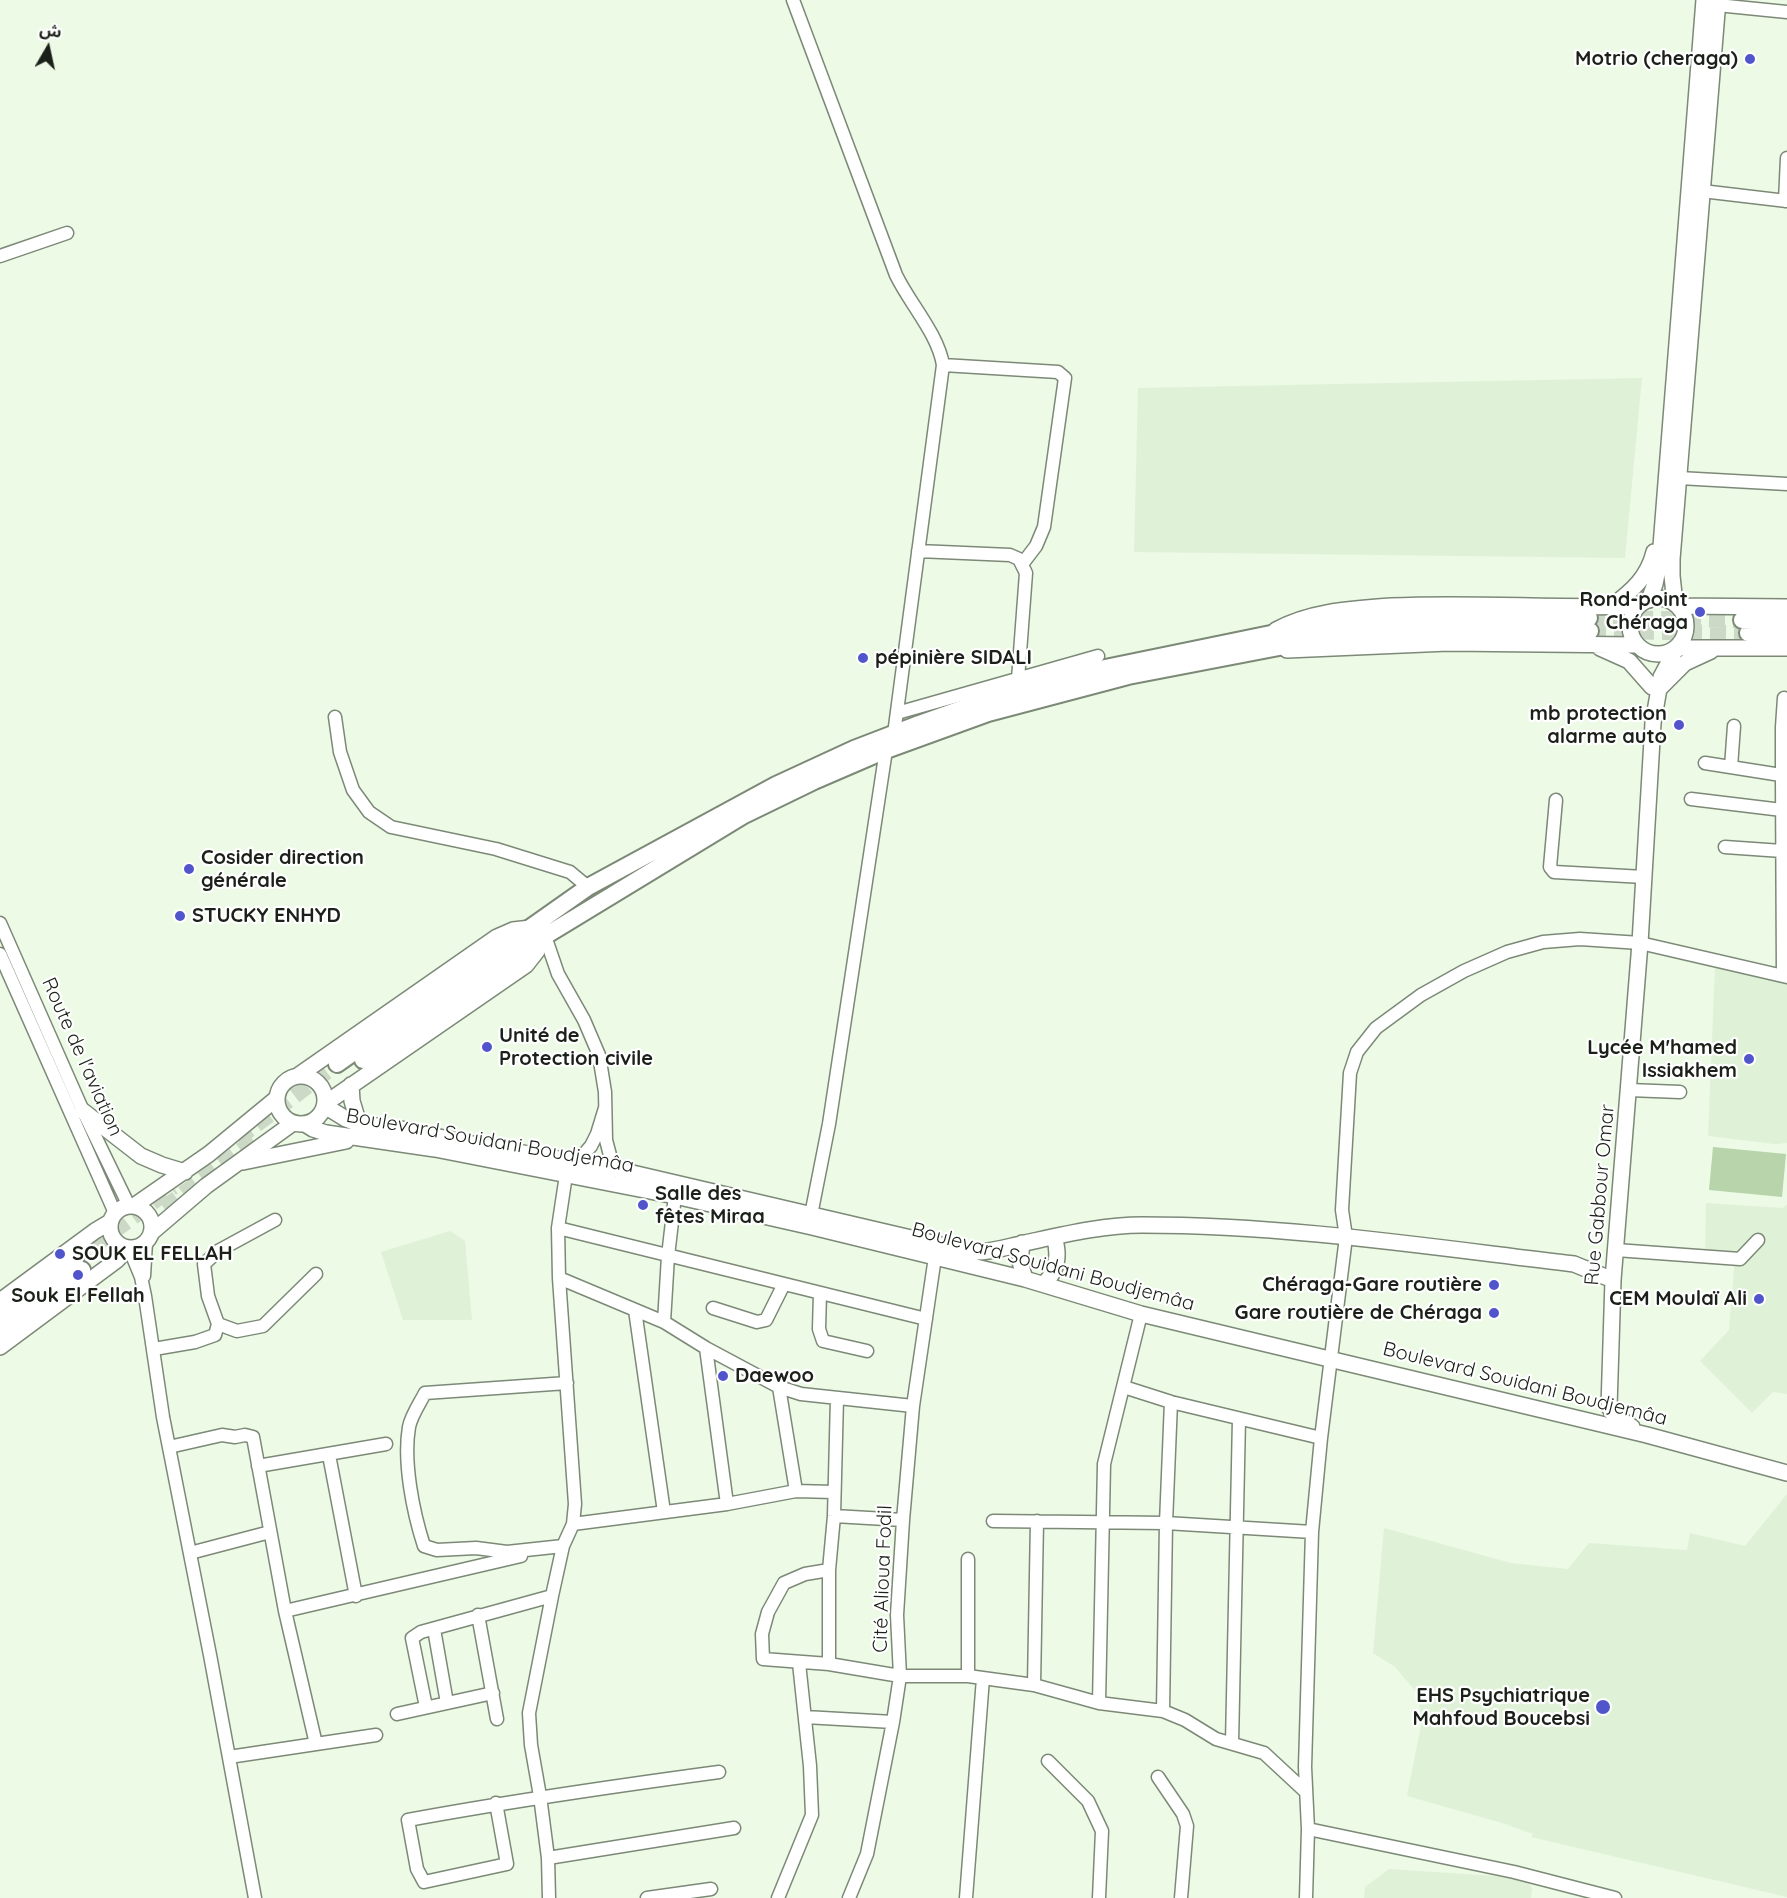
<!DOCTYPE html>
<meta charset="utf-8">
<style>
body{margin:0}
#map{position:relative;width:1787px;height:1898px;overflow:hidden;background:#ecfae6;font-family:Quicksand,"Noto Sans Arabic",sans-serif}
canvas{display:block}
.north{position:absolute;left:18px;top:18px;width:60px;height:60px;-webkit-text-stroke:4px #fff;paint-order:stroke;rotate:9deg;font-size:16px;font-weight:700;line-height:24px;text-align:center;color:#1b2019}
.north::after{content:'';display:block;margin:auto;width:21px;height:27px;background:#1b2019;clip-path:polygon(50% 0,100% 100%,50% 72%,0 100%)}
</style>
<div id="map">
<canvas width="1787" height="1898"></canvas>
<div class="north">ش</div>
</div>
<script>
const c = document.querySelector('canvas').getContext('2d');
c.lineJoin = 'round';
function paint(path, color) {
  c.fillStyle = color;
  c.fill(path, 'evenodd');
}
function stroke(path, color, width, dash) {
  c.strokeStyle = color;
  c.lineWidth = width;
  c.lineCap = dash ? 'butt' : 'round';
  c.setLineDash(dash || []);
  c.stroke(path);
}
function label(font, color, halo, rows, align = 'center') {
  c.font = font + ' Quicksand,sans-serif';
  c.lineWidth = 4.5;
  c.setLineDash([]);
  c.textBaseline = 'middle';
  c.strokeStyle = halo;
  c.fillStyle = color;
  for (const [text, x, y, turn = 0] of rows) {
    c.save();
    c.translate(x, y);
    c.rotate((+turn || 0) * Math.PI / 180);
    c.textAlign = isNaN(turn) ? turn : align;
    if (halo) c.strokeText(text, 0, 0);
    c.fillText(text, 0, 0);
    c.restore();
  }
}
const built = new Path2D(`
 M1642,378L1625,558L1134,552L1138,388Z
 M1715,967L1787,983V1143L1774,1144L1708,1136Z
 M1706,1203L1783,1208L1787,1204V1394L1773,1392L1752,1413L1700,1361L1729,1330L1735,1257L1705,1254Z
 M450,1231L465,1241L472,1320H403L381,1252Z
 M1787,1494V1897L1531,1837L1533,1834L1502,1823L1407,1796L1422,1720L1417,1693L1395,1667L1373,1653L1384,1528L1511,1563L1568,1569L1589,1543L1687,1550L1690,1533L1745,1546Z
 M1389,1869L1496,1876L1528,1882L1532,1888L1531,1898H1364L1365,1887Z`);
const green = new Path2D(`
 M1713,1147L1786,1154L1782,1197L1709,1190Z`);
const highwayTunnel = new Path2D(`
 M1589,618L1742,620
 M1590,631L1748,633
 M237,1139L337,1064
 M164,1208L259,1137
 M75,1260L173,1187`);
const minor = new Path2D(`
 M793,0L896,275C910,304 938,334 943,365L894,734
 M1717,5L1787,12
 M1702,191L1787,201
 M1785,201L1787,158
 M0,256L67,233
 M943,365L1058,372L1065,378L1044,527L1036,546L1023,563
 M1679,478L1787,484
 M918,551L1010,555L1019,559L1026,573L1018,679
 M897,713L1098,656
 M335,717L340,752L353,790L369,812L391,827L496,849L570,872L588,887
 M1705,763L1781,775L1782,779L1783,976
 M1731,767L1734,726
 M1782,779V727L1784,698
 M1691,799L1782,810
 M1556,800L1550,867L1554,872L1644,877
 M1725,847L1782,851
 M0,923L83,1111L129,1206
 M545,936L558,974L584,1020L599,1055L605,1092L606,1140L611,1159L609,1177
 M0,954L115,1213
 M1629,1090L1680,1092
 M811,1215L829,1124L886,750
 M558,1228L926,1319
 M129,1248L141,1277L145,1296L163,1417L210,1655L255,1898
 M1616,1250L1740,1259L1758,1240
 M144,1276L146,1242
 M559,1278L664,1322L706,1348L779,1387L801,1394L913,1406
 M820,1293L819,1329L823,1341L867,1351
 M713,1308L757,1322L766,1320L784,1284
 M635,1310L664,1512
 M664,1322L668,1256L675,1196
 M218,1324L237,1331L263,1326L316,1274
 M706,1348L727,1504
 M154,1349L195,1342L215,1335L218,1324L208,1296L204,1264L218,1251L275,1220
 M779,1387L796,1491
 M1124,1387L1171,1402L1321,1438
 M169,1447L222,1435L235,1437L245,1435L253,1437L285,1611L316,1744
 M329,1455L356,1596
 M258,1466L386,1444
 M834,1516L903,1520
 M993,1521L1166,1523L1312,1532
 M573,1524L727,1504L796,1491L833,1492
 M563,1546L507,1552L476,1548L437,1550L424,1546C413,1512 403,1462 409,1427C411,1416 420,1403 425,1393L567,1383
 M190,1553L270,1532
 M968,1559V1676
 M829,1570L805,1574L784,1583L768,1612L762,1634L763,1659L829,1664L900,1676H968L1034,1685L1099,1703L1163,1711L1185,1720L1216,1739L1264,1753L1306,1792
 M285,1611L521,1556
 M478,1615L497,1719
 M434,1629L447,1703
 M829,1664V1570L834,1516L837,1398
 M1034,1685L1037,1521
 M1099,1703L1104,1464L1141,1314
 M426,1707L412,1638L421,1632L552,1596
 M1163,1711L1166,1523L1171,1402
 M397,1714L493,1693
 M805,1717L893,1722
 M1232,1743L1239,1419
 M229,1757L376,1735
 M1048,1761L1088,1801L1102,1831L1099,1898
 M1158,1777L1183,1814L1187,1826L1181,1898
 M496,1803L507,1864L424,1882L417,1869L408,1820C511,1801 615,1786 719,1772
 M1308,1829L1514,1872L1615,1898
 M548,1858L734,1828
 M549,1898L548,1858L540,1796L531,1745L529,1713L552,1596L563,1546L573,1524L575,1504L559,1278L558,1228L566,1175L591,1146L597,1134L605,1108
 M647,1898L711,1889
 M778,1898L812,1815L810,1766L799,1663
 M849,1898L867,1854L893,1722L900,1676L897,1615L903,1520L913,1406L935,1257
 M966,1898L983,1678
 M1306,1898L1308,1829L1305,1767L1312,1532L1321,1438L1346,1237L1342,1210L1350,1073L1357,1052L1376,1028L1421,995L1464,971L1507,952L1543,942L1580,939L1640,943L1787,977`);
const major = new Path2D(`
 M1630 626a28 28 0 1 1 56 0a28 28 0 1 1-56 0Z
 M1649,600L1655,584L1660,559L1704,0
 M1675,603L1672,576V559L1718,0
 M1612,606C1632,591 1648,577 1654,552
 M1678,606L1787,607
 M1276,630C1311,611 1352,609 1391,606C1474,602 1556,609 1638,606
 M1600,648L1629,661L1652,687
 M1678,648H1787
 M1287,650L1448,643L1635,645
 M1661,687L1685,663L1711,651
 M299,1075L497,937L513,930L531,928
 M277 1100a24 24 0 1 1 48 0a24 24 0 1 1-48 0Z
 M351,1085L352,1101L359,1124
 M326,1103L526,965L537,951L540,940
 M325,1106L346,1119L359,1124L401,1129L482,1146L611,1168L971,1252C990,1253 1006,1247 1025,1243C1062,1235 1103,1225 1142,1225C1287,1225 1430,1247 1574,1264L1613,1280
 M83,1111L141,1156L162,1165L185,1172
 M305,1124L313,1129L326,1133L435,1149L675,1196L812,1227L1025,1279L1141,1314L1647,1435L1787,1473
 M243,1162L346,1141
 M110 1227a21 21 0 1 1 42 0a21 21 0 1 1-42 0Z
 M134,1206L209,1154L277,1098
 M151,1233L206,1186L293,1123
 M1022,1243L1020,1262L1025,1279
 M1044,1284C1057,1271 1060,1255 1054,1237
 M0,1301L95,1231L110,1222
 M0,1347L117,1260L128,1248
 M1632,1427L1614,1415L1609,1407L1613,1280L1640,943L1653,723L1661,677L1676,649`);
const highway = new Path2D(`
 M1742,620L1787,621
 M1748,633L1787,634
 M363,1060L545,936L744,815L814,781L886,750L988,713L1128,676L1326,638L1387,632L1443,631H1590
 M337,1064L588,887L776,785L854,749L919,724L984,701L1076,674L1295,629L1383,620L1501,617L1589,618
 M0,1315L75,1260
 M0,1332L82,1270`);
const markers = [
 [1750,59,6,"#5155cc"],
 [1700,612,6,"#5155cc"],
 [863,658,6,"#5155cc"],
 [1679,725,6,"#5155cc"],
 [189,869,6,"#5155cc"],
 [180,916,6,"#5155cc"],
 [487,1047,6,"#5155cc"],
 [1749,1059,6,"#5155cc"],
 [643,1205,6,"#5155cc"],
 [60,1254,6,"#5155cc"],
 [78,1275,6,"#5155cc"],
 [1494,1285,6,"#5155cc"],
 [1759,1299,6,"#5155cc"],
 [1494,1313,6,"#5155cc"],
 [723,1376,6,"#5155cc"],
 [1603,1707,8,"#5155cc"]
];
const poiNames = [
 ["Motrio (cheraga)",1738,59],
 ["Rond-point",1688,600],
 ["Chéraga",1688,623],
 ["pépinière SIDALI",875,658,"left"],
 ["mb protection",1667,714],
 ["alarme auto",1667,737],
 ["Cosider direction",201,858,"left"],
 ["générale",201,881,"left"],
 ["STUCKY ENHYD",192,916,"left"],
 ["Unité de",499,1036,"left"],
 ["Protection civile",499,1059,"left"],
 ["Lycée M'hamed",1737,1048],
 ["Issiakhem",1737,1071],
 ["Salle des",655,1194,"left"],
 ["fêtes Miraa",655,1217,"left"],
 ["SOUK EL FELLAH",72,1254,"left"],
 ["Chéraga-Gare routière",1482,1285],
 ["Souk El Fellah",78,1296,"center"],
 ["CEM Moulaï Ali",1747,1299],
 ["Gare routière de Chéraga",1482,1313],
 ["Daewoo",735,1376,"left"],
 ["EHS Psychiatrique",1590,1696],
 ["Mahfoud Boucebsi",1590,1719]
];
const streetNames = [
 ["Route de l'aviation",82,1057,66],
 ["Boulevard Souidani Boudjemâa",490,1141,10],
 ["Rue Gabbour Omar",1600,1195,-85],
 ["Boulevard Souidani Boudjemâa",1053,1267,15],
 ["Boulevard Souidani Boudjemâa",1525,1384,14],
 ["Cité Alioua Fodil",883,1579,-88]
];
paint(built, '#dff2d7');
paint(green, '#b7d4aa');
stroke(highwayTunnel, '#cdd9c7', 16, [16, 8]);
stroke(minor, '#7c8977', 15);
stroke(major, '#7c8977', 18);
stroke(highway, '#7c8977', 20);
stroke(minor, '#fff', 12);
stroke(major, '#fff', 15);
stroke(highway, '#fff', 16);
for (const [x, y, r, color] of markers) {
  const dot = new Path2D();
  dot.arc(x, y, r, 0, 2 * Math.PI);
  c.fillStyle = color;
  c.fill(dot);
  stroke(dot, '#fff', 2);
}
label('bold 20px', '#1b2019', '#fff', poiNames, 'right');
label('20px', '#1b2019', '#fff', streetNames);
</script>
